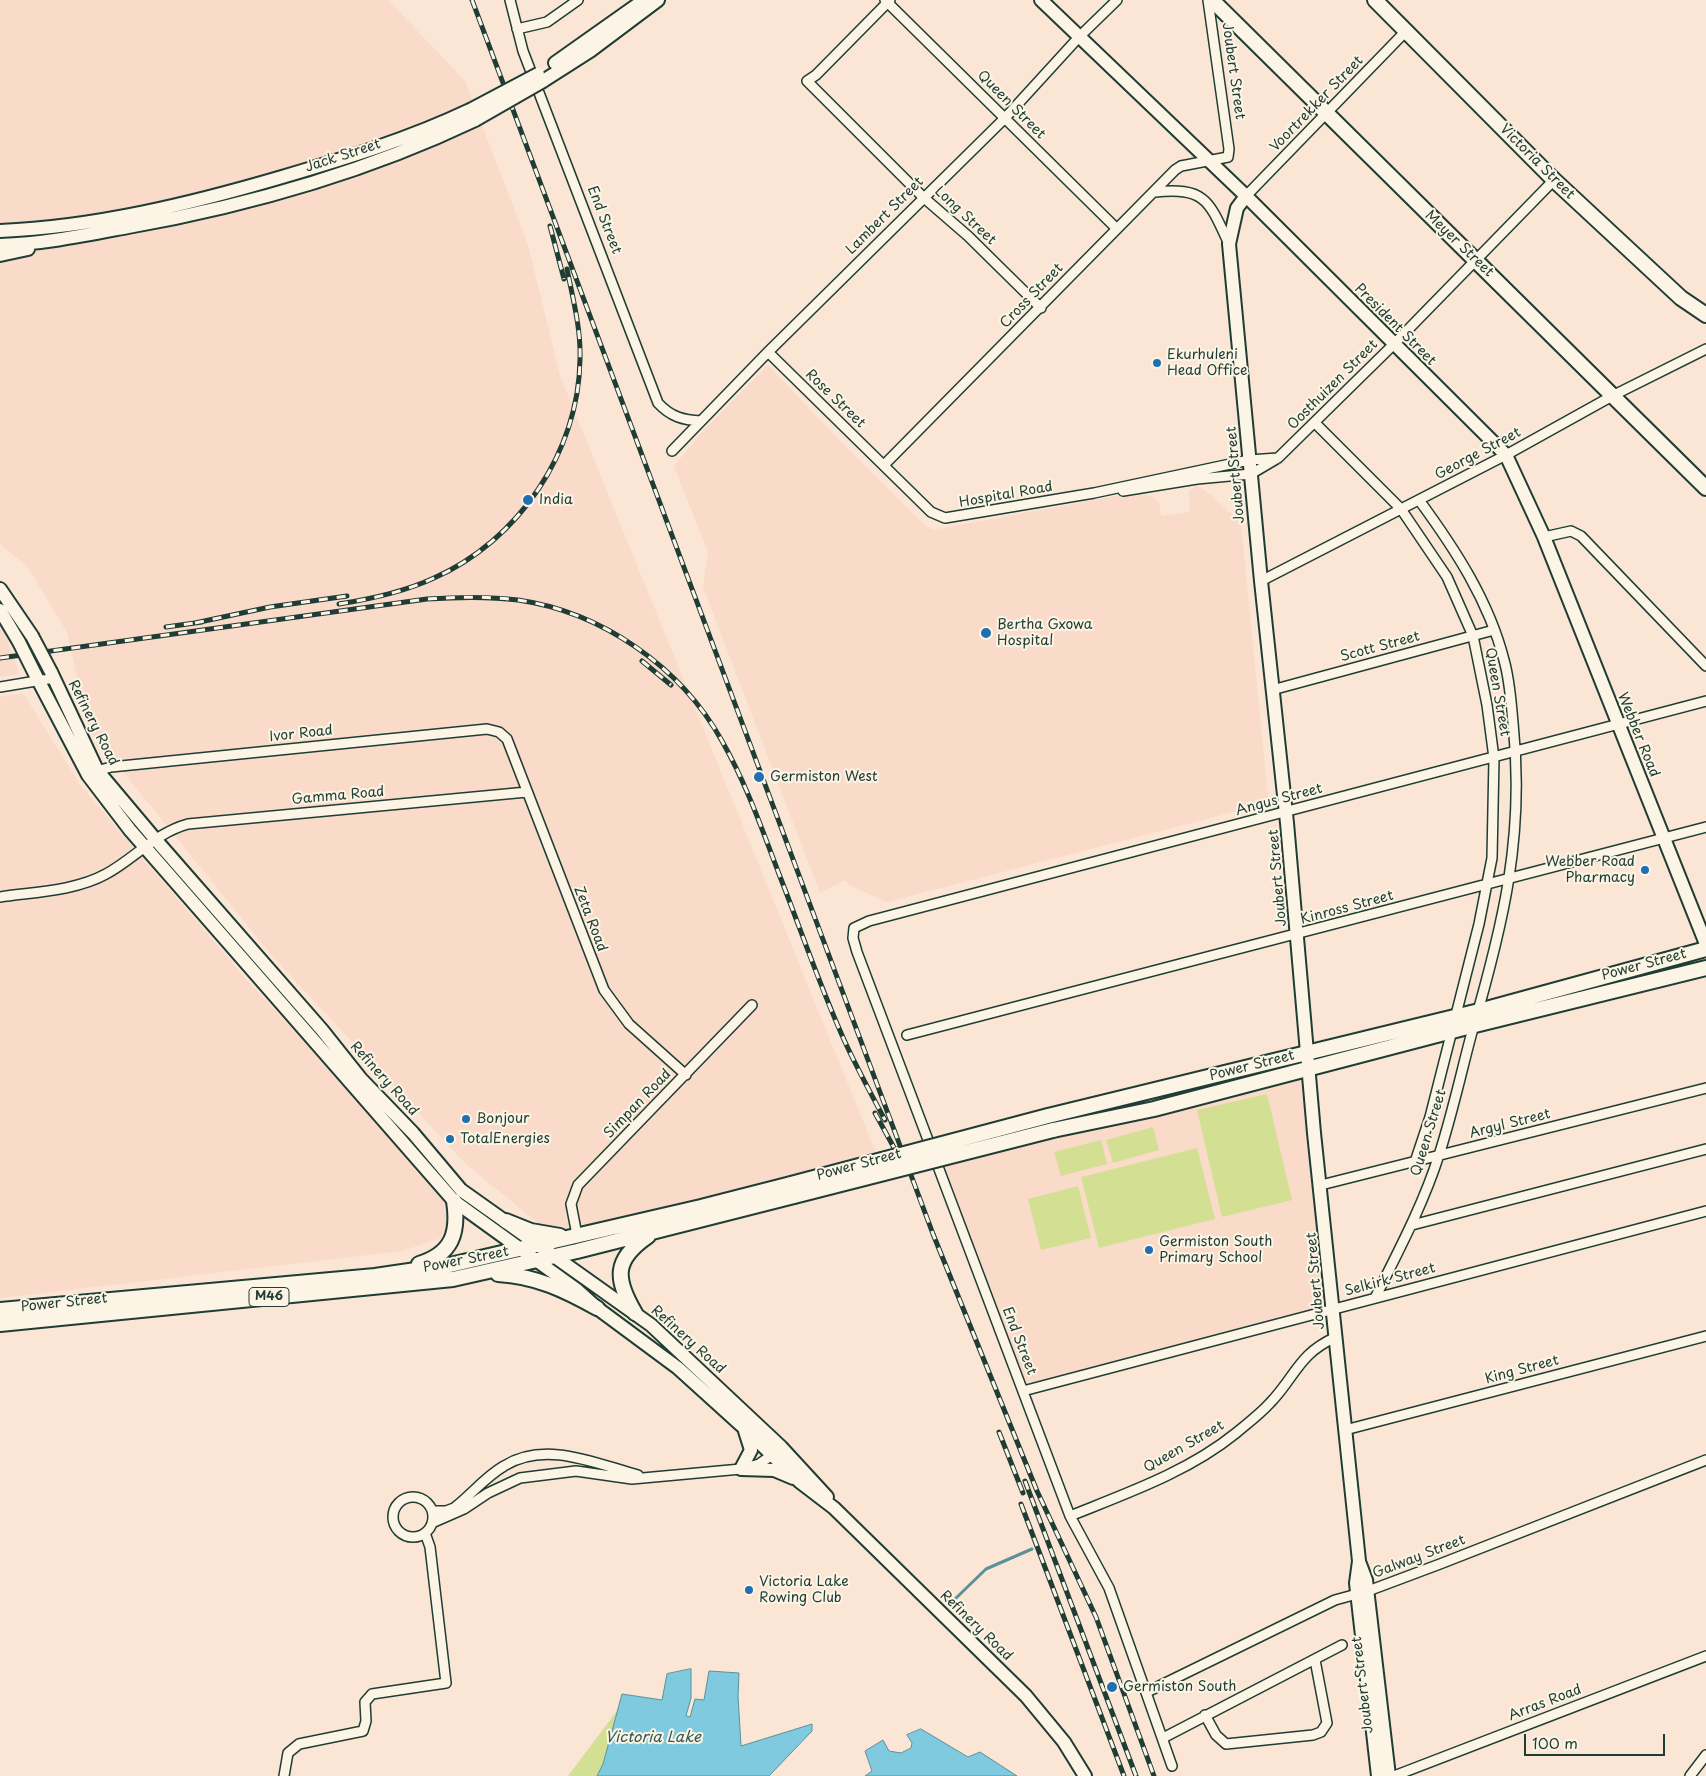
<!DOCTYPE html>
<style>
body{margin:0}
#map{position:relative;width:1706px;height:1776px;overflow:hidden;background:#fbe5d4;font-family:"Playpen Sans",sans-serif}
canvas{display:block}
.scale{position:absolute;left:1524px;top:1734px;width:141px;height:22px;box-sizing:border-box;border:2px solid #1f3d34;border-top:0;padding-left:6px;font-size:15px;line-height:18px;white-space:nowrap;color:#1f3d34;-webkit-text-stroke:4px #fcf5e5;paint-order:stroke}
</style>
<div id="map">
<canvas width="1706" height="1776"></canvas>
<div class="scale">100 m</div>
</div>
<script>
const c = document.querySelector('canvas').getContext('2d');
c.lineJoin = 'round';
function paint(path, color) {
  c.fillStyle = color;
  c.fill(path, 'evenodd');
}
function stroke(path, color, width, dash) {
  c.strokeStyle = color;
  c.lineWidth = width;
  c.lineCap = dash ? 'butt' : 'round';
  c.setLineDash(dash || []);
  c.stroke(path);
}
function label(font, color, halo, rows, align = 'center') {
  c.font = font + ' "Playpen Sans",sans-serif';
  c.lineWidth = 4;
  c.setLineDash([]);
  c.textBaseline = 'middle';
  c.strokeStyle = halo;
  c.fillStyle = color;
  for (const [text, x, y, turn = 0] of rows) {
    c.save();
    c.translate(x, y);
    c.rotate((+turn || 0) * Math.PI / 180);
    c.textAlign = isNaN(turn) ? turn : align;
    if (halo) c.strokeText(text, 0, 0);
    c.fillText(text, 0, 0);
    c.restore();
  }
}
const built = new Path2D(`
 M0,0H388L465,81L528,245L560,376L876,1153L554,1236L467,1165L275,959L89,730L67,632L27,566L0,544Z
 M768,365L833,434L917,518L932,530L1133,493L1152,496L1159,503L1161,516L1190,512L1189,491L1197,485L1212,496L1241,523L1268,798L1264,804L887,902L851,886L845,880L820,893L703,587L708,552L674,466L703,431Z
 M0,623L4,629L19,674L0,677Z
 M23,693L81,786L247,980L434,1182L450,1206L449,1222L441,1238L402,1251L0,1298V697Z
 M1308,1066L1333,1313L1024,1392L935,1153L1152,1099Z`);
const green = new Path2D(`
 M1267,1094L1292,1200L1222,1217L1197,1110Z
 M1153,1127L1159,1150L1113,1163L1106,1140Z
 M1101,1140L1107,1164L1061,1176L1054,1152Z
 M1197,1148L1215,1219L1099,1248L1081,1177Z
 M1078,1186L1091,1238L1041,1250L1028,1199Z
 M619,1708L603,1764L597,1776H568Z`);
const water = new Path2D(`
 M691,1669V1698L686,1716L690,1717L695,1699L704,1700L709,1671L739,1673L738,1696L741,1746L812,1724V1731L769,1776H597L603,1764L622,1694L662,1700L667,1674Z
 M921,1729L968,1757L980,1752L1017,1776H865L872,1771L865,1751L883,1740L889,1751L901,1753L911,1748L912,1743L907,1735Z`);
const stream = new Path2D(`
 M954,1600L986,1569L1032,1549`);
const street = new Path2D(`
 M510,0L523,51L658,403C671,417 683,420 701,421
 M885,0L1117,229
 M890,0L816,75L807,81L923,197L968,236L1041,308
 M517,29L547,22L578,0
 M1155,192C1206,187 1209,201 1229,244
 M1246,196L1407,30
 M768,352L931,512L945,518L1094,493L1249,460L1278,458
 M1315,423L1401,509L1447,577L1473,636L1487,705L1494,758L1492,858L1479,924L1430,1117L1415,1162
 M672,451L768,352L1005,118L1079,37L1117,0
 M884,465L1175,170L1181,166L1228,157L1229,149L1208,0
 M1123,491L1197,479L1251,474L1278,458L1393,345L1554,180
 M1544,537L1571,531L1581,536L1706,666
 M1261,581L1506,455L1614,395L1706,349
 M0,687L54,678
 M1272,690L1494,630
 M93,772L111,767L487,729L499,732L507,739L604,990L629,1024L686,1075
 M0,897C34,892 75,891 106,874C134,859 155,833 188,824L527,792
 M907,1035L1706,827
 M1321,1185L1706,1088
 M1412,1225L1706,1149
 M577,1235L571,1204L578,1185L752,1005
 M1375,1298C1398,1252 1423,1205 1439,1155C1452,1115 1461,1073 1472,1032C1503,925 1525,836 1513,723C1511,702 1510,681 1504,660C1489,601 1455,549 1419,500
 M1023,1391L1706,1211
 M1345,1430L1706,1336
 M393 1517a20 20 0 1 1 40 0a20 20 0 1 1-40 0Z
 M432,1511H446L454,1508C471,1495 485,1477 504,1466C546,1440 596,1464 638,1475
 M1070,1516C1127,1493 1188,1472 1236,1433C1248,1423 1260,1414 1270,1403C1296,1376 1298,1354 1336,1337
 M432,1523L464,1509L488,1493L520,1478L576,1471L632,1479L741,1469L759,1464L775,1453
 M1147,1692L1335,1600L1368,1591L1440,1564L1706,1460
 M1205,1715L1216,1735L1226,1744L1313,1735L1321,1732L1327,1723L1315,1660
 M1163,1738L1342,1645
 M1172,1766L1109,1588L1070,1516L857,952L853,938L854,928L869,921L1706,701
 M284,1776L288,1753L299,1744L363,1731L366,1721L365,1702L372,1694L446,1683L430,1547L425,1533
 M1394,1776L1706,1656
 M1690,1776L1706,1755`);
const secondary = new Path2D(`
 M1041,0L1246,196L1506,455L1544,537L1706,944
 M555,63L644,0
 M543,81L590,51L658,0
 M1246,196L1237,208L1229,244L1261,581L1287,823L1314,1133L1359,1561L1356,1583L1378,1776
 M0,231C95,227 190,204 282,177C346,158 409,139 470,110
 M0,245C43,244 86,235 128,227C246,206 366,172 475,120
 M0,255L28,249
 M0,589L32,636
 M0,610L19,642
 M51,672L97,770L155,839L322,1030L361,1079L413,1133L461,1190L651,1325L781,1447L827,1497
 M35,674L88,775L130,830L454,1201L576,1289L597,1308L678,1368L741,1425L800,1482L834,1508L1026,1696L1064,1742L1085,1776
 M741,1469L774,1470L793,1478
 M741,1469L751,1450L745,1431
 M1360,1564L1366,1580L1389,1776`);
const primary = new Path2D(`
 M1212,0L1706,488
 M1375,0L1554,180L1681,298L1706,315
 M1048,1116L1479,1011L1706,949
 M1053,1130L1154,1109L1475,1025L1706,968
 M506,1221L531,1231L560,1236
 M419,1264C452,1254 459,1233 454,1201
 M498,1274C536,1276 565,1290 597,1308
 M0,1310L375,1276L450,1265L701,1207L791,1184
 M635,1313C615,1279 613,1260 648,1236
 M0,1324L453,1279L577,1251L794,1196`);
const rail = new Path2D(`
 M472,0L933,1234L1037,1491L1096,1617L1154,1776
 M550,226L564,279
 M339,604C371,599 404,592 434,578C518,541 579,452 580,359C581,329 573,299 567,269
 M195,623L270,607L347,596
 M166,627L202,622
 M0,658L427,599C457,597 487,596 518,600C602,612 681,667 722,741C746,783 762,829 779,874C801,930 820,987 845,1042C857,1068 871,1094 885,1120
 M642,661L671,685
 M875,1113L898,1155
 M999,1432L1023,1493
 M1025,1481L1136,1776
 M1021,1504L1124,1776`);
const secondaryBridge = new Path2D(`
 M470,110L538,74
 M475,120L543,81
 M32,636L51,672
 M19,642L35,674`);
const primaryBridge = new Path2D(`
 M791,1184L1048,1116
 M794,1196L1053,1130`);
const markers = [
 [1157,363,5,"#1f6fb2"],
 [528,500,6,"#1f6fb2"],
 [986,633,6,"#1f6fb2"],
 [759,777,6,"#1f6fb2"],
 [1645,870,5,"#1f6fb2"],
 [466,1119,5,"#1f6fb2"],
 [450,1139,5,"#1f6fb2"],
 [1149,1250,5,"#1f6fb2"],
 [749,1590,5,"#1f6fb2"],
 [1112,1687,6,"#1f6fb2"]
];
const shields = [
 [269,1297,40]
];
const shieldNames = [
 ["M46",269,1297]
];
const streetNames = [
 ["Joubert Street",1233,71,82],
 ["Voortrekker Street",1317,104,-46],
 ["Queen Street",1011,105,45],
 ["Jack Street",343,156,-18],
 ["Victoria Street",1537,162,45],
 ["Lambert Street",885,216,-45],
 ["Long Street",965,216,43],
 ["End Street",604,220,69],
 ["Meyer Street",1459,244,44],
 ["Cross Street",1032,296,-46],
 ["President Street",1395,325,45],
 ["Oosthuizen Street",1333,385,-45],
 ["Rose Street",835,399,44],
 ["George Street",1478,454,-28],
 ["Joubert Street",1236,475,-95],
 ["Hospital Road",1006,495,-10],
 ["Scott Street",1380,647,-15],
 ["Queen Street",1497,692,80],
 ["Refinery Road",93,723,63],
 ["Ivor Road",301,734,-6],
 ["Webber Road",1638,735,68],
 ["Gamma Road",338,796,-5],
 ["Angus Street",1279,800,-15],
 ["Joubert Street",1278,878,-95],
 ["Kinross Street",1347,908,-15],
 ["Zeta Road",590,919,69],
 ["Power Street",1644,965,-15],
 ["Power Street",1252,1066,-14],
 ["Refinery Road",384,1079,48],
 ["Simpan Road",638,1104,-46],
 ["Argyl Street",1510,1124,-14],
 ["Queen Street",1429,1133,-73],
 ["Power Street",859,1165,-15],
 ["Power Street",466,1260,-11],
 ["Selkirk Street",1390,1280,-15],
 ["Joubert Street",1316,1281,-95],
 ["Power Street",64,1303,-6],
 ["Refinery Road",688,1340,42],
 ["End Street",1019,1341,69],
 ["King Street",1522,1370,-15],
 ["Queen Street",1184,1447,-30],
 ["Galway Street",1419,1557,-21],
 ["Refinery Road",976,1626,44],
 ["Joubert Street",1363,1685,-97],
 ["Arras Road",1545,1703,-21]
];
const poiNames = [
 ["Ekurhuleni",1167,355],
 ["Head Office",1167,371],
 ["India",539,500],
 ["Bertha Gxowa",997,625],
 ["Hospital",997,641],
 ["Germiston West",770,777],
 ["Webber Road",1635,862,"right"],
 ["Pharmacy",1635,878,"right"],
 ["Bonjour",476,1119],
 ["TotalEnergies",460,1139],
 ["Germiston South",1159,1242],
 ["Primary School",1159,1258],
 ["Victoria Lake",759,1582],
 ["Rowing Club",759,1598],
 ["Germiston South",1123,1687]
];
const waterNames = [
 ["Victoria Lake",653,1738]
];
paint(built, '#fadac8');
paint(green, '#d3e093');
paint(water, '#7fcadf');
stroke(water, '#59929b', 1);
stroke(stream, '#59929b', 3);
stroke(street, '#1f3d34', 12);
stroke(secondary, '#1f3d34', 16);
stroke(primary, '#1f3d34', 18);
stroke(street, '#fcf5e5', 9);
stroke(secondary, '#fcf5e5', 12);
stroke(primary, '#fcf5e5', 14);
stroke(rail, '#1f3d34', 5);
stroke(rail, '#fcf5e5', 3, [9]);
stroke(secondaryBridge, '#1f3d34', 16, []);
stroke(primaryBridge, '#1f3d34', 18, []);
stroke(secondaryBridge, '#fcf5e5', 12);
stroke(primaryBridge, '#fcf5e5', 14);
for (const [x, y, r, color] of markers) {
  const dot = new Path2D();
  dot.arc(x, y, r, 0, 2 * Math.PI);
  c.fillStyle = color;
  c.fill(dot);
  stroke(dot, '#fcf5e5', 2);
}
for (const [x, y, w] of shields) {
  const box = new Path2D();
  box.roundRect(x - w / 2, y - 9.5, w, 19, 4);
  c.fillStyle = '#fcf5e5';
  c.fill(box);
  stroke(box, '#1f3d34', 1);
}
label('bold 12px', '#1f3d34', null, shieldNames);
label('14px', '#1f3d34', '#fcf5e5', streetNames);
label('14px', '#1f3d34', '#fcf5e5', poiNames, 'left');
label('italic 15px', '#325956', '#fcf5e5', waterNames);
</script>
